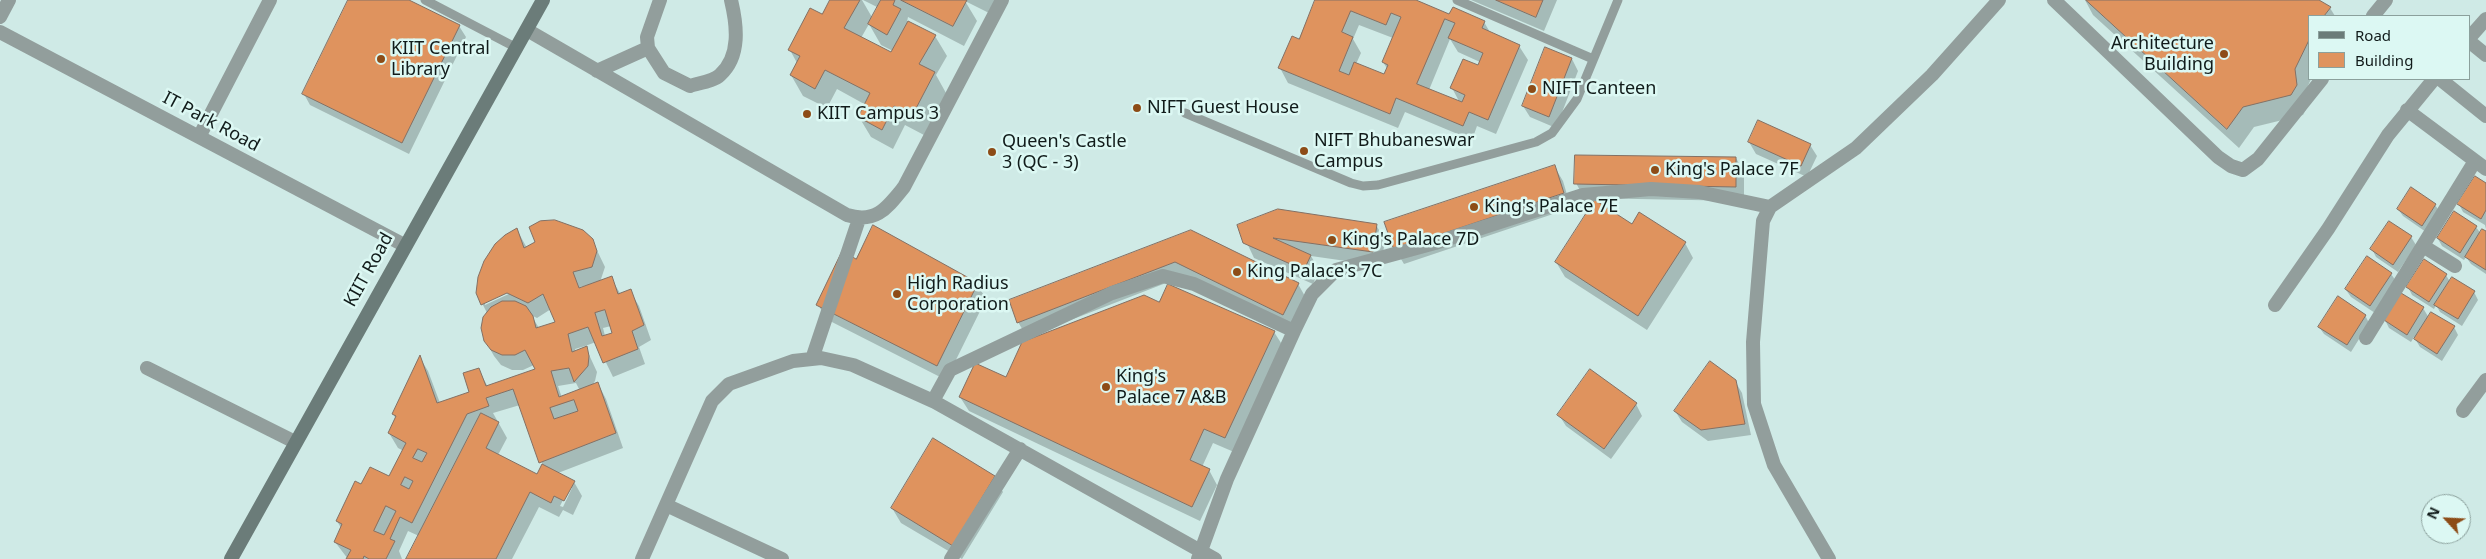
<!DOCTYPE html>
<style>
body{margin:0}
#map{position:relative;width:2486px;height:559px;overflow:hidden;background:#cfeae6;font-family:"Noto Sans",sans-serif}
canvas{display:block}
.legend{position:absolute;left:2308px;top:15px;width:162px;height:65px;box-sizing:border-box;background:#dcf8f3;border:1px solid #8ba09c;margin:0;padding:6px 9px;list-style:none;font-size:15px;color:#111b1a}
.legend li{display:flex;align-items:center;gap:10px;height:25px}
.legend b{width:25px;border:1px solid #8ba09c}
.north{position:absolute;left:2421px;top:494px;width:50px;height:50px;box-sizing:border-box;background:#dcf8f3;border:1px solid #8ba09c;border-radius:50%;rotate:295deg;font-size:14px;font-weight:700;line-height:20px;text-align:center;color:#111b1a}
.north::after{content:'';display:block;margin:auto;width:18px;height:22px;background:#8d4c17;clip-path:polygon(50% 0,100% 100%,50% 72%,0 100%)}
</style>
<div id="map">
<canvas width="2486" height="559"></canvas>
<ul class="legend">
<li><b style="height:6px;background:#6b7c79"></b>Road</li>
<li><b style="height:14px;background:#df935e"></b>Building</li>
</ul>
<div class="north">N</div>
</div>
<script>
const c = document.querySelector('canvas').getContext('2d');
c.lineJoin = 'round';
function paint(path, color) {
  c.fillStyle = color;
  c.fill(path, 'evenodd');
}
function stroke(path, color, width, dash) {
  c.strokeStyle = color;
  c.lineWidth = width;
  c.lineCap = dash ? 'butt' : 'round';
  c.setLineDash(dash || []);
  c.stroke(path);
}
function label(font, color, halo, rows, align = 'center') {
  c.font = font + ' "Noto Sans",sans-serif';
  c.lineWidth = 5;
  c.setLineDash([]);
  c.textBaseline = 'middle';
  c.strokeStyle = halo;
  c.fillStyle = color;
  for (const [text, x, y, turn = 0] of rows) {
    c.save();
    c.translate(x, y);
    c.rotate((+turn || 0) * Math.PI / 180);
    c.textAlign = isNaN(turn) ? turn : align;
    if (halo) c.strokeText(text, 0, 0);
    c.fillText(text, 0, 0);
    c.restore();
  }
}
const shadow = new Path2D(`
 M350,0H406L459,26L466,37L409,154L310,105L304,94Z
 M832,0H862L873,19L879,8L863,0H1008L999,18L965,1L977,21L964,46L908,17L907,22L935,36L947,56L936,75L946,93L924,135L905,125L893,149L871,137L859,117L866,105L837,89L827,108L803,96L791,75L797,63L790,50L823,16ZM869,24L881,45L893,51L892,54L861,38Z
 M1316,0H1412L1450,16L1484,22L1491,34L1519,46L1528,60L1496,134L1477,126L1472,140L1405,112L1398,128L1288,83L1280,68L1300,41ZM1359,25L1393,38L1383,62L1388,70L1385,76L1356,64L1361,53L1353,39ZM1450,39L1458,52L1480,62L1478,67L1452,88L1460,103L1429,90Z
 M1471,0H1557L1544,31Z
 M2085,0H2317L2330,8L2335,16H2310L2311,79L2306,90L2308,106L2303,115L2254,127L2239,148L2093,15Z
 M1546,49L1572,59L1578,71L1556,128L1530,117L1523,106Z
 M1749,142L1810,145L1817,156L1807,177L1756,154Z
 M1736,158L1744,173V201L1584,198L1576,183Z
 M1554,166L1563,181L1571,208L1404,264L1395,249Z
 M2486,185V229L2485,225L2463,212L2459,204Z
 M2435,205L2440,212L2426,232L2403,216L2398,209Z
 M1376,225L1385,240L1381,266L1311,256L1319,270L1313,284L1254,258L1239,226Z
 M1632,225L1685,243L1693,258L1647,330L1565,277L1556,262Z
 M2476,227L2481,234L2486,233V274L2471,264L2466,257L2464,260L2442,246L2438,239Z
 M517,230L527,248L592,240L605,267L600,282L611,278L621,295L630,291L639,306L651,340L639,347L645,364L613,377L596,342L585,346L597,372L595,381L591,387L598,384L606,399L623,448L558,473L574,482L582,496L573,515L563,510L559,517L539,507L512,559H408L419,536L408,531L399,551L402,559H348L335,542L341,528L337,521L362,486L390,478L404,451L398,448L389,433L396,419L393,414L420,358L428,371L440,403L471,393L478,369L488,387L537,370L534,365L523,370H512L501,365L494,356L485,340L487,313L477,293ZM588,285V287L581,289L580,287ZM512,289L513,292L485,305V302ZM551,309L557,322L539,328L531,315L537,318ZM611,326L613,334L605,336L603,328ZM585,346L586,348L576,352L575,349ZM576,383L580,391L562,398L558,386ZM520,405L543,466L538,476L498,455L507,438L493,413ZM569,488H572L563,507L560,506Z
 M1191,231L1298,284L1306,298L1292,329L1184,276L1027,337L1018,322Z
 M2411,237L2416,245L2398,272L2376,257L2372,249Z
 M857,260L977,284L986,299L946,380L826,319L818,304Z
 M2391,274L2396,281L2375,313L2351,297L2346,290Z
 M2446,275L2450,282L2474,292L2478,300L2462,326L2440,312L2436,305L2434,309L2412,295L2408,287Z
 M2402,294L2423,308L2429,318L2454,327L2458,335L2442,361L2420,347L2414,337L2411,342L2389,328L2385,320Z
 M1159,304L1274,332L1283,346L1234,452L1213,443L1202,467L1209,470L1217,485L1200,521L969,411L960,397L1006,379Z
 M2365,315L2369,323L2351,352L2324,334L2319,327Z
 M1735,381L1742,393L1751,435L1708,441L1682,422L1675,411Z
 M1636,404L1642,416L1611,459L1566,426L1559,415Z
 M994,477L1003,492L962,559L901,523L892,508Z`);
const building = new Path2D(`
 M348,0H409L460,25L402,143L302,94Z
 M830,0H860L844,28L891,52L908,21L936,35L919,64L935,72L912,116L894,106L882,130L858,117L870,93L825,70L815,89L790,75L800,56L788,50L810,8L822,14Z
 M881,0H895L893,5L901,9L887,35L868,24Z
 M901,0H967L953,26Z
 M1315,0H1416L1449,14L1453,7L1485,21L1482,28L1520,45L1488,120L1469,112L1463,126L1396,98L1390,114L1278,68L1292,36L1299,39ZM1351,11L1386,25L1391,13L1401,17L1382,62L1388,65L1384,74L1354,62L1349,75L1339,71L1353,37L1342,32ZM1445,19L1455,23L1448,38L1483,53L1478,65L1463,59L1450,88L1465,95L1462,102L1417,84Z
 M1496,0H1543L1536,17Z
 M2086,0H2319L2331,7L2324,16H2310V38L2295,69L2297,85L2291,95L2243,107L2227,129Z
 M1545,47L1572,58L1549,117L1522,106Z
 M1758,120L1811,144L1801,166L1748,142Z
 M1575,155L1736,157V187L1574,184Z
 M1555,165L1564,193L1394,250L1384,222Z
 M2475,176L2486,183V210L2481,219L2457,204Z
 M2411,187L2436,204L2422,226L2397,209Z
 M1595,200L1632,224L1639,212L1686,242L1638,316L1555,262Z
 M1278,209L1377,224L1373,252L1273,238L1311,255L1304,270L1243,243L1237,225Z
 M2454,211L2477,226L2460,253L2437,238Z
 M555,220L583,230L593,239L597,251L592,267L573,272L579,288L612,276L618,294L631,289L644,325L632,331L638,349L603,363L588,327L568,334L572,352L587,346L589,356L588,366L574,382L569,368L551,371L559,397L598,382L616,433L539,463L513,389L486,398L489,406L467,414L412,523L400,517L390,539L395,541L386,559H369L364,556L363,559H346L351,550L334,542L342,524L336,521L355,481L361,484L370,467L389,476L406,443L388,433L396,416L392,414L420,355L437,403L469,392L463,373L479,368L486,386L535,369L525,350L515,355H502L491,350L484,341L481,328L483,317L491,307L502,301H515L526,306L533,316L536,328L555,322L543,294L528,303L507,293L481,305L476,293L478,277L484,261L495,244L505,235L517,228L524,248L535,242L529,227L540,221ZM605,310L612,333L602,336L595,313ZM574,400L578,411L554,419L550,408ZM418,449L427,453L422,462L413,458ZM405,477L413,481L409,489L401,485ZM386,506L396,511L384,535L374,531Z
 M2389,221L2412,236L2393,265L2370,249Z
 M873,225L978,283L937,366L816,305L842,251L856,259Z
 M2482,229L2486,231V270L2465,257Z
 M1191,230L1299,283L1283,315L1175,262L1017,323L1009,300Z
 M2367,256L2392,273L2370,306L2345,289Z
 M2424,259L2447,274L2429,302L2406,287Z
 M2452,277L2475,291L2458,319L2434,305Z
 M1168,284L1275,331L1225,438L1204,429L1190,460L1210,469L1192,507L959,397L975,363L1006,377L1022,342L1144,295L1159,302Z
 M2401,293L2424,307L2407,335L2384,320Z
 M2338,296L2366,315L2347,345L2318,327Z
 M2431,312L2455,326L2437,354L2414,339Z
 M1710,361L1736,380L1745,424L1701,430L1674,411Z
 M1590,369L1637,403L1604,449L1557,415Z
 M481,413L499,422L486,448L537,474L542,464L575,481L564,501L554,496L551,503L530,492L496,559H406Z
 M933,438L995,476L953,546L891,508Z`);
const service = new Path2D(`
 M425,0L515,47
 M1457,0L1593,59
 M1185,113L1351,183L1363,186L1378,185L1536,142L1552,133L1577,99L1618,0`);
const minor = new Path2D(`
 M2054,0L2218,157L2231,166L2243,170L2258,159L2322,79
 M2373,16L2386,0
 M0,17L9,0
 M527,30L847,215C876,224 887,208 904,187L1002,0
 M0,32L404,245
 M2470,37L2486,19
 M2470,42L2486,55
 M648,48L664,73L690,86C699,83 714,81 720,75C741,56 737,25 731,0
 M597,71L648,48L647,37L660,0
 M2440,79L2486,116
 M2407,110L2486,169
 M199,137L270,0
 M2423,246L2455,266
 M2275,305L2328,229L2388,135L2434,79
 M2366,338L2475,161
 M812,359L859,219
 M147,368L295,442
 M933,401L950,370L1112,293L1163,276L1194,284L1294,331
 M2463,411L2486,380
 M666,505L782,559
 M642,559L712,401L729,384L793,361L821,358L853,365L933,401L1215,559
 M951,559L1020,449
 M1198,559L1227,479L1294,331L1312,294L1336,270L1435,243L1583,195L1651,189L1699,192L1770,207
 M1829,559L1774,465L1754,404L1753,342L1763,221L1770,207L1856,148L1932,75L1999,0`);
const secondary = new Path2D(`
 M231,559L543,0`);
const markers = [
 [2224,54,5,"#8d4c17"],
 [381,59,5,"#8d4c17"],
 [1532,89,5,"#8d4c17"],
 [1137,108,5,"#8d4c17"],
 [807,114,5,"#8d4c17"],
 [1304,151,5,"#8d4c17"],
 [992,152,5,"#8d4c17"],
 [1655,170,5,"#8d4c17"],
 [1474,207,5,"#8d4c17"],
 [1332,240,5,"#8d4c17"],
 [1237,272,5,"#8d4c17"],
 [897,294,5,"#8d4c17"],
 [1106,387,5,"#8d4c17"]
];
const poiNames = [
 ["Architecture",2214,44,"right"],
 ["Building",2214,65,"right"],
 ["KIIT Central",391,49],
 ["Library",391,70],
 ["NIFT Canteen",1542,89],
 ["NIFT Guest House",1147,108],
 ["KIIT Campus 3",817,114],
 ["NIFT Bhubaneswar",1314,141],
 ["Campus",1314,162],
 ["Queen's Castle",1002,142],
 ["3 (QC - 3)",1002,163],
 ["King's Palace 7F",1665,170],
 ["King's Palace 7E",1484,207],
 ["King's Palace 7D",1342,240],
 ["King Palace's 7C",1247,272],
 ["High Radius",907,284],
 ["Corporation",907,305],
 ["King's",1116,377],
 ["Palace 7 A&B",1116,398]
];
const streetNames = [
 ["IT Park Road",211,122,28],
 ["KIIT Road",369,270,-61]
];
paint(shadow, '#0003');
paint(building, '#df935e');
stroke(building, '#837064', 1);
stroke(service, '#929e9c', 9);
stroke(minor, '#929e9c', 14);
stroke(secondary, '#6b7c79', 14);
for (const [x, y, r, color] of markers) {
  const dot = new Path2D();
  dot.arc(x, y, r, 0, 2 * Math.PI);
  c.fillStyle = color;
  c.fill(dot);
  stroke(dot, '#dcf8f3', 2);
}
label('18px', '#111b1a', '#dcf8f3', poiNames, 'left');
label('18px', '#111b1a', '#dcf8f3', streetNames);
</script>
